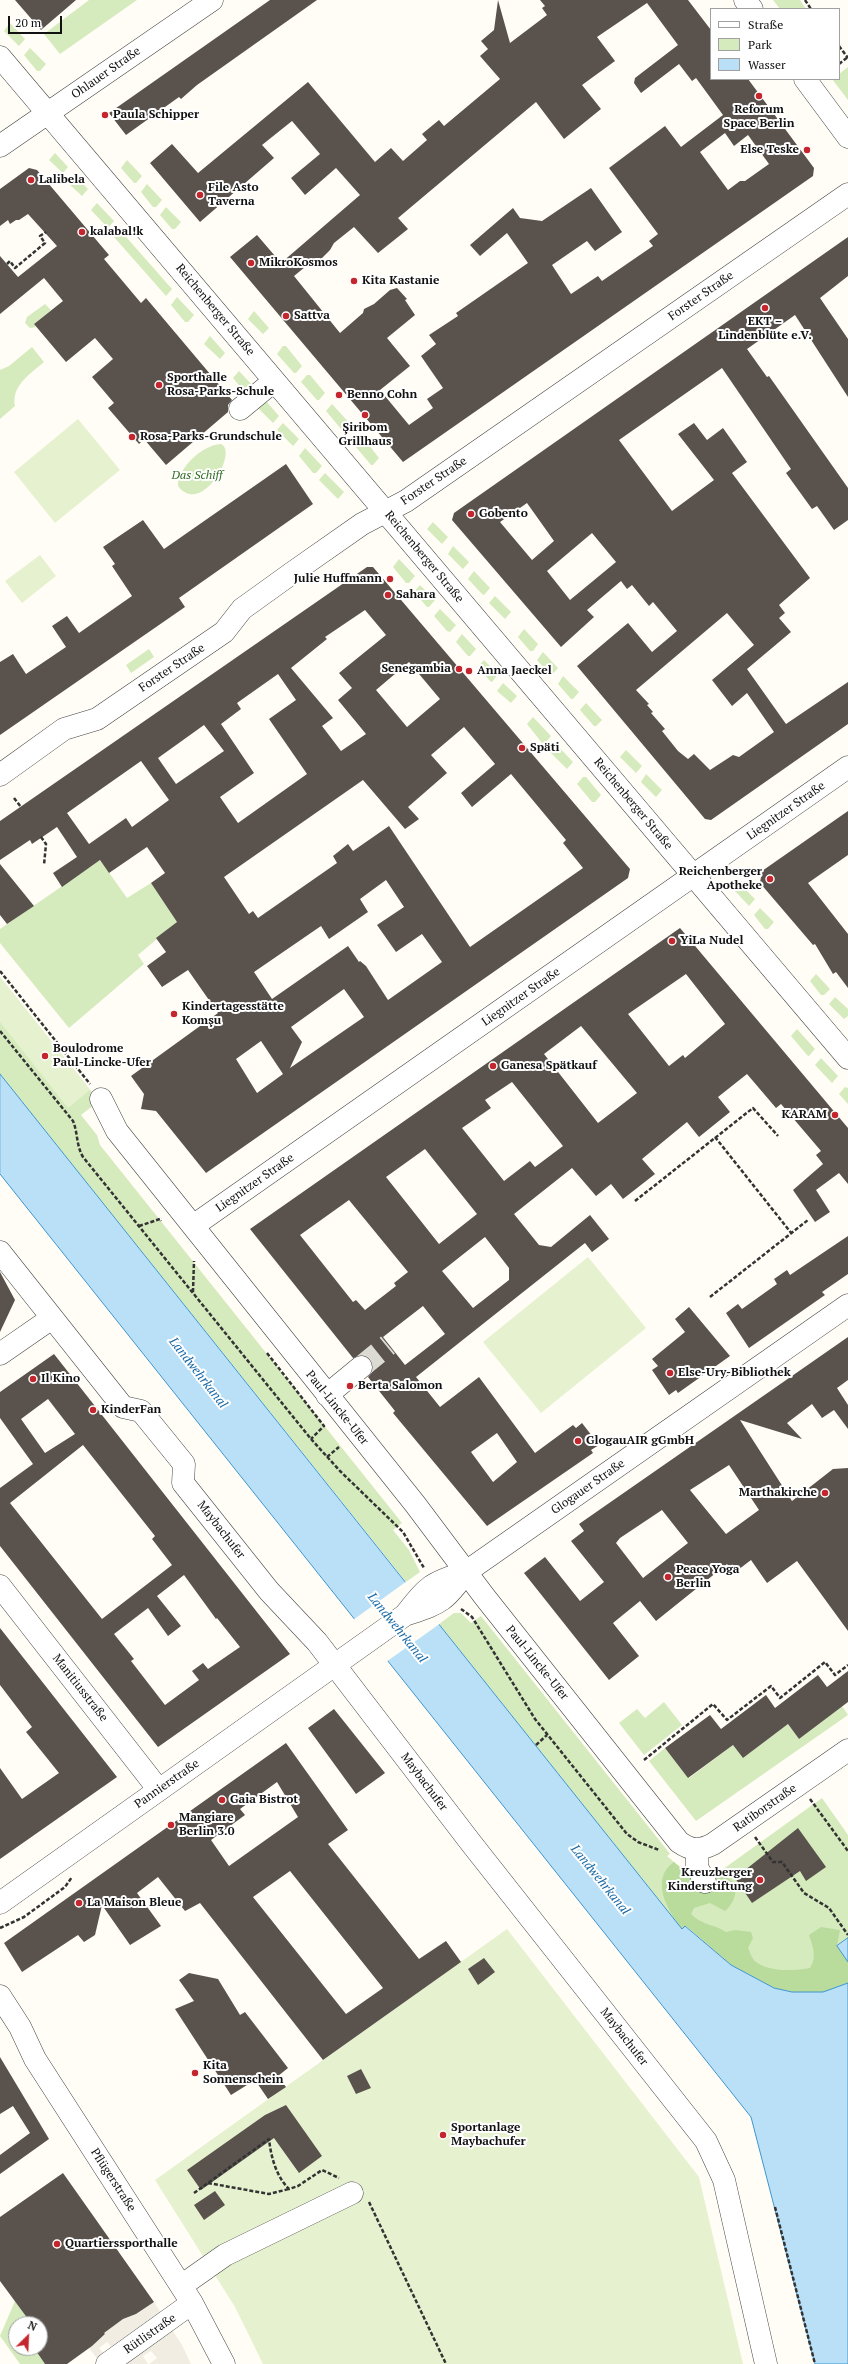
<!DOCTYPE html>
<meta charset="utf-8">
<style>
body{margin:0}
#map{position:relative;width:848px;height:2364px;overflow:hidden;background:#fffdf5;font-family:"PT Serif",serif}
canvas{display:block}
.legend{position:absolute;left:710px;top:8px;width:130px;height:72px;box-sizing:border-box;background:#fff;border:1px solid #a0a0a0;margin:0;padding:5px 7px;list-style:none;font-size:12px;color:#111}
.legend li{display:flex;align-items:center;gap:8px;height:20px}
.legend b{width:20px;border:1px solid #a0a0a0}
.north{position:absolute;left:8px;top:2316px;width:40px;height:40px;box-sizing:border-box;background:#fff;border:1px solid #a0a0a0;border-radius:50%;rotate:24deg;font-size:11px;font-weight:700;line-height:16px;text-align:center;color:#111}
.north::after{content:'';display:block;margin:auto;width:14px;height:18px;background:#c4262e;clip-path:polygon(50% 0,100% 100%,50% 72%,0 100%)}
.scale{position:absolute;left:8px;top:16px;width:54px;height:18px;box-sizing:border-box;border:2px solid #111;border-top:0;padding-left:5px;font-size:12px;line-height:14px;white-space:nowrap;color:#111;-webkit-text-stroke:3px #fff;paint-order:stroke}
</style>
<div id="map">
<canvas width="848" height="2364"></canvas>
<ul class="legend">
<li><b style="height:5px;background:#fff"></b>Straße</li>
<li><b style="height:11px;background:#d5ebbd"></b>Park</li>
<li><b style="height:11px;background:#b9e0f7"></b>Wasser</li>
</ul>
<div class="north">N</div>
<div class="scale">20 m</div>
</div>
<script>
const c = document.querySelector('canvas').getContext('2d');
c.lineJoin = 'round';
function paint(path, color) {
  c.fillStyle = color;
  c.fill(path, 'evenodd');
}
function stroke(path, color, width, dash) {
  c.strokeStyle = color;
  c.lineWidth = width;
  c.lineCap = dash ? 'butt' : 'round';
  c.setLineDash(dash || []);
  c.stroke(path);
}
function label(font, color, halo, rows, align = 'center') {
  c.font = font + ' "PT Serif",serif';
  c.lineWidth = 4;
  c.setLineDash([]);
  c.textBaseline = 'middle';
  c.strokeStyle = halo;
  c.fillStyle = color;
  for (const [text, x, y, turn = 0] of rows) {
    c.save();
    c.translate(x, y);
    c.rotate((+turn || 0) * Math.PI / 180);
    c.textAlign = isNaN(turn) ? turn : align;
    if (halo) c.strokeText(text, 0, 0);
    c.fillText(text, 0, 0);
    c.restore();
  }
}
const green = new Path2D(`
 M89,0H137L60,54L44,34Z
 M773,0H800L806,9H780Z
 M10,23L25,39L19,46L4,31Z
 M30,48L46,64L40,71H37L24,55Z
 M848,67V100L832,79H839V74Z
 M55,153L68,167L63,173L49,160Z
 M127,160L142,176L136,183H134L121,168Z
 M74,175L88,189L82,196L68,183Z
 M147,184L162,200L156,207H153L141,192Z
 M97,203L114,221L108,228L91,210Z
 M166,207L181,222L175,229H172L160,215Z
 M120,230L172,289L166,296L114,237Z
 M177,297L194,315L188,322H185L171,305Z
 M45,304L51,310L34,324L36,327L30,328L25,323L27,317Z
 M254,311L269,328L263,334L248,319Z
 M210,336L225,353L220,359L204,344Z
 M283,346H286L302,366L296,373H294L277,354Z
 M32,347L44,362C30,374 11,386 15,406L0,419V370L9,366Z
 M239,371L254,387L246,394L233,378Z
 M307,375H310L325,393L319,400H317L301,382Z
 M265,400L279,416L273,423L257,407Z
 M332,404L354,428L348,435H346L326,411Z
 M283,423L299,439L293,446L277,430Z
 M362,440H365L379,458L373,465H371L356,447Z
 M221,444C239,452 201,517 178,486C178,468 202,445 221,444Z
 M305,448L322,466L316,473H313L299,456Z
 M325,473L344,492L338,499L319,480Z
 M433,522L448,537L442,544L427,529Z
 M453,546L469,562L463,569L448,554Z
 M399,559L415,576L409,583H406L393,567Z
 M474,571L490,588L484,595L482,594L468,579Z
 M420,585L435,600L429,607H427L414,592Z
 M495,596L511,612L505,619L489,603Z
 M440,609L456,625L450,632L447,631L434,616Z
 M524,629L538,644L533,651H530L518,637Z
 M462,634L476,649L470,656H468L456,642Z
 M149,649L154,657L131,673L126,665Z
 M543,652L558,668L552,675H550L537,660Z
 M484,660L498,674L492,682L490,681L478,667Z
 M563,676L579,692L573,699H571L558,684Z
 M503,683L517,696L511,703L497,691Z
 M586,703L602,720L596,726H594L580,710Z
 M533,717L551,736L545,743H542L527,724Z
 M556,744L573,762L567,769L550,752Z
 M626,750L642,766L636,773L620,757Z
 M646,774L662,790L656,797L641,782Z
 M583,777H586L601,795L595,802H592L577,784Z
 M100,860L127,898L151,883L177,922L138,955L144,964L69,1028L0,943V929Z
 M740,884L755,899L749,906L735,891Z
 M760,908L774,922L768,929H765L754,915Z
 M816,974L830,989L824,995H821L810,981Z
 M0,977L99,1101L81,1115L97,1135L100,1145L402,1523L393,1530L409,1550L420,1572L406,1582L0,1074Z
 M835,997L848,1009V1016L844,1019L829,1004Z
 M797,1029L815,1049L809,1056L807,1055L791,1036Z
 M821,1058L838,1076L832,1083L815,1065Z
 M845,1087L848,1088V1104L839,1094Z
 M454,1613H461L471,1623L481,1616L667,1850L670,1854L667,1856L701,1885L822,1798L848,1835V1938L837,1946L848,1962V1983L792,1992L674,1919L439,1624Z
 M664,1702L682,1725L644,1755L619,1723L637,1709L645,1718Z
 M842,1706L848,1715L696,1821L649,1761L665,1748L689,1778L733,1745L743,1758L788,1724L799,1739Z
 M15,2301L28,2319L22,2324H16V2348H34L45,2364H20L0,2336Z`);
const forest = new Path2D(`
 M674,1862L701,1885L713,1875C717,1876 722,1876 726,1877C742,1884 735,1903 725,1911L710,1903L694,1908L691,1914C705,1927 712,1923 726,1932L735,1930L751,1932L753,1938L748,1948C750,1952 752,1959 756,1962C769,1972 795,1971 810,1968C817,1957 813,1947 809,1935L821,1927L840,1930L837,1946L848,1962V1983L824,1992H792L774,1988L731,1965L686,1926L682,1929C668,1912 649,1879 674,1862Z`);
const pitch = new Path2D(`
 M78,419L120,470L55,523L14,472Z
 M40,555L56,576L22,603L5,581Z
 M0,977L90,1090L68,1108L0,1022Z
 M588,1257L646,1328L541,1413L483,1342Z
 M507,1929L699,2177L743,2364H263L235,2307L155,2180Z`);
const plaza = new Path2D(`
 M154,2302L182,2345L191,2364H149L157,2358L151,2351L143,2356L148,2364H101L89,2348L105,2335L104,2333L123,2319L137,2314ZM107,2342L112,2348L104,2354L99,2348Z`);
const water = new Path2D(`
 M0,1074L682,1929L685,1926L731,1965L774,1988L792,1992H823L848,1983V2364H815L751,2117L0,1174Z
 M848,1938V1962L837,1946Z`);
const pier = new Path2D(`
 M407,1581L441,1623L386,1662L353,1620Z`);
const building = new Path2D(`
 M15,0H76L41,30Z
 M270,0H317L197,85L181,99L179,97L126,135L109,113Z
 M498,0L510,43L547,15L542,8L545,6L540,0H688L711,30V79H748L814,168L813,176L403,462L230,257L257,235L281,263L360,195L336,168L305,195L291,178L320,154L292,121L262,145L274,158L200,222L150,163L172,144L198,173L308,82L375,162L391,148L403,161L427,140L422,134L439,120L444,126L500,79L480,56L488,49L481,41L494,30ZM647,3L678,45L635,78L634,83L641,93L679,64L692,81L696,78L723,115L681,147L665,126L609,168L658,234L649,241L653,246L602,281L598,276L571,294L552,265L587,241L595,251L622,232L591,188L542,221L520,218L513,208L470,245L480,256L507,233L528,263L456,313L458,316L429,335L436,344L421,356L443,388L427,399L433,408L409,425L380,390L410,366L387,338L415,315L405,300L407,299L397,288L390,290L374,304L364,309L363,313L340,333L294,276L316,258L321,259L330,250L334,243L354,227L378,253L408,229L398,218L536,102L564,139L580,126L601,109L582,85L615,61L597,37ZM725,133L734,146L748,135L769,164L745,181H740L728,190L700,152Z
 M29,168L37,170L109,255L104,259L141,303L146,298L232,400L228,405V412L166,465L144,439L139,444L108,408L114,403L92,377L113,359L95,338L66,362L34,324L63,301L44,278L0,314V256L18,277L57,246L28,214L19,220H16L10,224L8,220L0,226V189Z
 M848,237V276L820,298L848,339V397L795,315L747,349L767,377L769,376L848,488V520L834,530L817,506L812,509L786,473L791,469L722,368L619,440L672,511L714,480L678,434L694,423L707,440L723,428L747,462L732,473L810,578L779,605L785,613L779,618L791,632L747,669L786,724L848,682V724L711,820L705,819L577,666L628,623L652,652L677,631L653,602L649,606L632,585L627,589L621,581L587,610L594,617L561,647L452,520L454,513ZM527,503L554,541L532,560L500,522ZM592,533L616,562L570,600L547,571ZM727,613L754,645L712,680L732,706L747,693L774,732L739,757L733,755L710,770L694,754L688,759L678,751L662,731L665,729L651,713L653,712L647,705L649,704L636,690Z
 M286,464L313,504L179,598L185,607L0,735V662L13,654L26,674L66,647L52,626L67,616L79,633L132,596L112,566L115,564L103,547L143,520L164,549Z
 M367,567H373L630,869L628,878L206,1173L156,1111L141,1109L144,1094L131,1076L218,1013L188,970L162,987L147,966L166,952L156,938L177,922L151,883L165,873L147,847L109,873L100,860L62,887L53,873L77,857L57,827L32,844L30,840L0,860V821ZM365,610L386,635L339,673L352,688L338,700L366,734L341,751L322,726L333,718L291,668L327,639L325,637ZM409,662L440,699L407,727L376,690ZM278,674L296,700L269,719L307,774L238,823L220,797L254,773L221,724L241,709L237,703ZM204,725L224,751L176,784L158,758ZM464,727L495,764L461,793L472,807L511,774L566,840L563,843L583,868L470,947L389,826L353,851L348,844L333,856L337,863L258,918L253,911L249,914L224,877L363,780L405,829L419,819L408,807L447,773L431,755ZM141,761L169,800L132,827L126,818L89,844L67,813ZM386,880L404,907L377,925L396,952L422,934L442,962L388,1000L366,966L360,961L359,962L348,946L272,999L254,972L321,926L329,939L368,912L360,899ZM344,989L364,1017L290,1068L302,1042L291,1027ZM261,1041L283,1074L257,1093L236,1059Z
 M848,811V855L808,883L848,934V988L836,972L833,974L815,944L813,945L760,883L762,871Z
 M0,864L34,906L7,924L0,915Z
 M680,928L848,1128V1184L839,1173L816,1190L830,1212L815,1222L793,1190L823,1164L816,1155L821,1151L781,1104L776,1108L747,1074L718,1097L730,1112L699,1137L687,1122L642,1159L655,1174L623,1199L611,1184L596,1196L572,1168L514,1214L539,1245L551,1247L590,1215L609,1239L592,1252L585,1243L416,1377L440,1407L479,1377L535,1453L573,1425L576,1428L582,1423L599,1445L591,1450L593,1453L487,1526L393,1413L395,1411L368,1377L373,1371L371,1359L365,1355L353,1358L250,1229ZM686,974L725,1024L685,1058L683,1055L669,1066L628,1014ZM581,1026L637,1093L598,1123L544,1054ZM512,1082L563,1146L535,1167L530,1161L504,1181L462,1128L491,1108L485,1100ZM425,1149L477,1214L439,1244L386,1177ZM349,1200L408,1272L394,1283L396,1286L365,1310L356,1300L353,1302L300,1235ZM485,1237L509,1268V1280L473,1308L442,1271ZM423,1306L445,1334L405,1365L383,1337ZM497,1433L517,1462L493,1482L471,1452Z
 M848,1236V1274L822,1292L825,1295L749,1348L726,1313L738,1304L742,1309L777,1284L774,1279L787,1270L790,1275Z
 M0,1272L15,1300L0,1332Z
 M689,1307L730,1356L678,1393L676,1390L669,1395L652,1370L658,1366L652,1359L685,1332L675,1319Z
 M848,1337V1380L837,1388L848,1405V1429L834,1410L822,1418L812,1404L787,1423L802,1439L740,1420L792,1501L833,1469L848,1468V1631L797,1561L767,1583L751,1560L734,1573L727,1564L656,1621L640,1601L613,1623L639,1656L609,1680L524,1573L545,1557L580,1601L604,1582L571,1541L584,1531L579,1524ZM729,1465L759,1510L726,1534L690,1490ZM662,1510L688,1543L643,1578L616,1543L620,1538Z
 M54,1354L290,1654L158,1747L0,1546V1488L33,1464L0,1418V1392ZM48,1399L75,1434L45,1453L21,1419ZM83,1445L155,1536L152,1539L172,1565L102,1619L10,1503ZM184,1575L216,1619L217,1618L240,1647L208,1669L203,1663L192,1671L199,1680L165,1705L131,1661L134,1659L114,1634L148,1608L168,1636L181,1626L157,1596Z
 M0,1628L117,1777L0,1859V1768L22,1799L59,1773L26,1732L32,1727L0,1685Z
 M848,1671V1702L799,1739L788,1724L743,1758L733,1745L688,1778L665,1748L710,1715L721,1729L766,1695L775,1708L818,1675L827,1687Z
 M334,1709L385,1773L356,1794L308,1728Z
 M286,1743L348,1830L328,1844L419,1959L446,1941L461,1962L323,2060L200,1903L185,1911L158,1877L137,1893L161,1926L130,1945L102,1905L95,1935L84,1942L78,1935L22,1972L4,1943ZM277,1782L298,1817L229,1866L211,1840L245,1815L240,1809ZM290,1871L383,1988L346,2014L253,1897Z
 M798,1828L826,1867L806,1881L800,1871L752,1903L735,1878Z
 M484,1958L495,1972L478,1985L468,1969Z
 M189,1973L218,1979L240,2015L245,2012L288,2068L278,2076L286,2087L268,2099L255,2080L231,2095L175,2009L194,2001L179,1980Z
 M0,2057L49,2139L0,2174V2155L30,2133L13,2106L0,2114Z
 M361,2069L371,2088L356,2094L347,2076Z
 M286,2105L322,2156L299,2173L274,2138L201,2190L187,2170L265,2115Z
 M63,2173L154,2302L136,2314L123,2319L104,2333L105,2334L92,2346L67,2364H45L34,2348H40V2324H22L28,2319L0,2281V2217Z
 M215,2191L225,2205L204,2220L194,2205Z`);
const minorTunnel = new Path2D(`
 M361,1367L388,1345`);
const path = new Path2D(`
 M805,0L811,9
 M839,46L848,58
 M839,64L848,57
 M7,264L10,261L15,268L45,243L40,236L46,232
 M14,798L21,807
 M41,837L46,844L44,865
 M0,971L90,1084
 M0,1031L73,1121C78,1133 76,1145 83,1157L311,1439L340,1471L403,1532L424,1568
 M715,1137L792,1234
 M635,1201L753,1108L778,1136
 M139,1226L160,1219L161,1221
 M193,1292L194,1261
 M710,1297L808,1220
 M267,1353L324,1426L311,1439
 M327,1457L339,1447
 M461,1609L472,1617L535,1719L627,1834L638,1842L659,1850
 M536,1745L547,1735
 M644,1760L713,1704L727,1720L771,1686L780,1698L825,1662L835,1675L848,1665
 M810,1799L848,1851
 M755,1837L773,1862H782L804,1893L829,1908L848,1935
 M0,1928L24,1917L65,1887L72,1877
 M208,2183L269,2194L289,2189
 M194,2193L269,2139C271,2157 276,2176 289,2189L298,2186L322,2170L339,2178
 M369,2202L446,2364
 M775,2207L815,2364`);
const minor = new Path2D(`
 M745,0L752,9
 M0,57L848,1058
 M805,79L848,137
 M0,146L212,0
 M240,409L274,381
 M0,775L64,729L97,719L224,632L242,609L292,573L362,524L406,501L848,194
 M101,1099L117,1131L415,1504L484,1596L679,1842C692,1851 699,1851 713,1844L848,1750
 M193,1226L848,767
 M0,1252L123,1407L141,1411L184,1464L183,1483L269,1591L317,1642L471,1843L706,2141L724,2180L766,2364
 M0,1354L52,1318
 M327,1395L361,1367
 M0,1586L159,1790
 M405,1615C440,1603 444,1603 466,1572L848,1305
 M697,1851V1867L705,1882
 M0,1903L405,1615C428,1586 430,1583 466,1572
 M0,1996L20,2027L35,2059L192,2303L224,2364
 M181,2286L225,2255L352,2193
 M107,2364L192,2303`);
const markers = [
 [759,96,4,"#c4262e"],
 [105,115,4,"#c4262e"],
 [807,150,4,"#c4262e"],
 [31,180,4,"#c4262e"],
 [200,195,4,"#c4262e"],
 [82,232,4,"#c4262e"],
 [251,263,4,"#c4262e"],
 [354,281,4,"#c4262e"],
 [765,308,4,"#c4262e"],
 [286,316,4,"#c4262e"],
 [159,385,4,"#c4262e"],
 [339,395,4,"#c4262e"],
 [365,415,4,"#c4262e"],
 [132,437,4,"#c4262e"],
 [471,514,4,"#c4262e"],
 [390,579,4,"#c4262e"],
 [388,595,4,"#c4262e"],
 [459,669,4,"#c4262e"],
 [469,671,4,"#c4262e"],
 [522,748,4,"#c4262e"],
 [770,879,4,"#c4262e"],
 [672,941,4,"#c4262e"],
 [174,1014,4,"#c4262e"],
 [45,1056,4,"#c4262e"],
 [493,1066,4,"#c4262e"],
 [835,1115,4,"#c4262e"],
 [670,1373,4,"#c4262e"],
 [33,1379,4,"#c4262e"],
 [350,1386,4,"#c4262e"],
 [93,1410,4,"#c4262e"],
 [578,1441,4,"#c4262e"],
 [825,1493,4,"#c4262e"],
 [668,1577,4,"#c4262e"],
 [222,1800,4,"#c4262e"],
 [171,1825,4,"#c4262e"],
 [760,1880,4,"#c4262e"],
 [79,1903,4,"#c4262e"],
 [195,2073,4,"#c4262e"],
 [443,2135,4,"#c4262e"],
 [57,2244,4,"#c4262e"]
];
const streetNames = [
 ["Ohlauer Straße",106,73,-35],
 ["Forster Straße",701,296,-35],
 ["Reichenberger Straße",215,310,50],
 ["Forster Straße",434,481,-34],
 ["Reichenberger Straße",424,557,50],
 ["Forster Straße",172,668,-34],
 ["Reichenberger Straße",633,804,50],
 ["Liegnitzer Straße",786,811,-35],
 ["Liegnitzer Straße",521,997,-35],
 ["Liegnitzer Straße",255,1183,-35],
 ["Paul-Lincke-Ufer",337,1408,51],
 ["Glogauer Straße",588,1487,-35],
 ["Maybachufer",221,1530,52],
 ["Paul-Lincke-Ufer",537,1663,51],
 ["Manitiusstraße",80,1688,52],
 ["Maybachufer",424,1782,53],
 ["Pannierstraße",167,1784,-35],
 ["Ratiborstraße",765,1808,-35],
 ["Maybachufer",624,2037,52],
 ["Pflügerstraße",113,2180,57],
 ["Rütlistraße",150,2334,-35]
];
const poiNames = [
 ["Reforum",759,110,"center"],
 ["Space Berlin",759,124,"center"],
 ["Paula Schipper",113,115],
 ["Else Teske",799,150,"right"],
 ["Lalibela",39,180],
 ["File Asto",208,188],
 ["Taverna",208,202],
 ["kalabal!k",90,232],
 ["MikroKosmos",259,263],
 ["Kita Kastanie",362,281],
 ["Sattva",294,316],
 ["EKT –",765,322,"center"],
 ["Lindenblüte e.V.",765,336,"center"],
 ["Sporthalle",167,378],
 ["Rosa-Parks-Schule",167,392],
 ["Benno Cohn",347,395],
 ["Şiribom",365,428,"center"],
 ["Grillhaus",365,442,"center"],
 ["Rosa-Parks-Grundschule",140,437],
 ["Gobento",479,514],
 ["Julie Huffmann",382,579,"right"],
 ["Sahara",396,595],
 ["Senegambia",451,669,"right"],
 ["Anna Jaeckel",477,671],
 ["Späti",530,748],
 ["Reichenberger",762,872,"right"],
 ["Apotheke",762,886,"right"],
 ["YiLa Nudel",680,941],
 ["Kindertagesstätte",182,1007],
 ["Komşu",182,1021],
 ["Boulodrome",53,1049],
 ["Paul-Lincke-Ufer",53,1063],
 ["Ganesa Spätkauf",501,1066],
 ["KARAM",827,1115,"right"],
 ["Else-Ury-Bibliothek",678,1373],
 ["Il Kino",41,1379],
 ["Berta Salomon",358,1386],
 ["KinderFan",101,1410],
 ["GlogauAIR gGmbH",586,1441],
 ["Marthakirche",817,1493,"right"],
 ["Peace Yoga",676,1570],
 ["Berlin",676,1584],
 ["Gaia Bistrot",230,1800],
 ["Mangiare",179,1818],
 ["Berlin 3.0",179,1832],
 ["Kreuzberger",752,1873,"right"],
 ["Kinderstiftung",752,1887,"right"],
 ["La Maison Bleue",87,1903],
 ["Kita",203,2066],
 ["Sonnenschein",203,2080],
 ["Sportanlage",451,2128],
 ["Maybachufer",451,2142],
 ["Quartierssporthalle",65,2244]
];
const parkNames = [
 ["Das Schiff",197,476]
];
const waterNames = [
 ["Landwehrkanal",198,1373,52],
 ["Landwehrkanal",397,1628,51],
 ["Landwehrkanal",600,1880,51]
];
paint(green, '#d5ebbd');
paint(forest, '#b9dc9c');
paint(pitch, '#e6f2cf');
paint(plaza, '#f1ede2');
paint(water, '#b9e0f7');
stroke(water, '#3f96cf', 1);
paint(pier, '#fffdf5');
paint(building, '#5a524d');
stroke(minorTunnel, '#dbdad3', 22, [22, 11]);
stroke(minor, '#444', 23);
stroke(path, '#333', 2.5, [4, 2]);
stroke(minor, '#fff', 22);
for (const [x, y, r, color] of markers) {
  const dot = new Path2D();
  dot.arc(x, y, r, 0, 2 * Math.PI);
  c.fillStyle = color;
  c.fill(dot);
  stroke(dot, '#fff', 1.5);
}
label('12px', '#111', '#fff', streetNames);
label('bold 12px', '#111', '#fff', poiNames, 'left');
label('italic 12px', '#2f6b1f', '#fff', parkNames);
label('italic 13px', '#1768a6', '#fff', waterNames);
</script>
